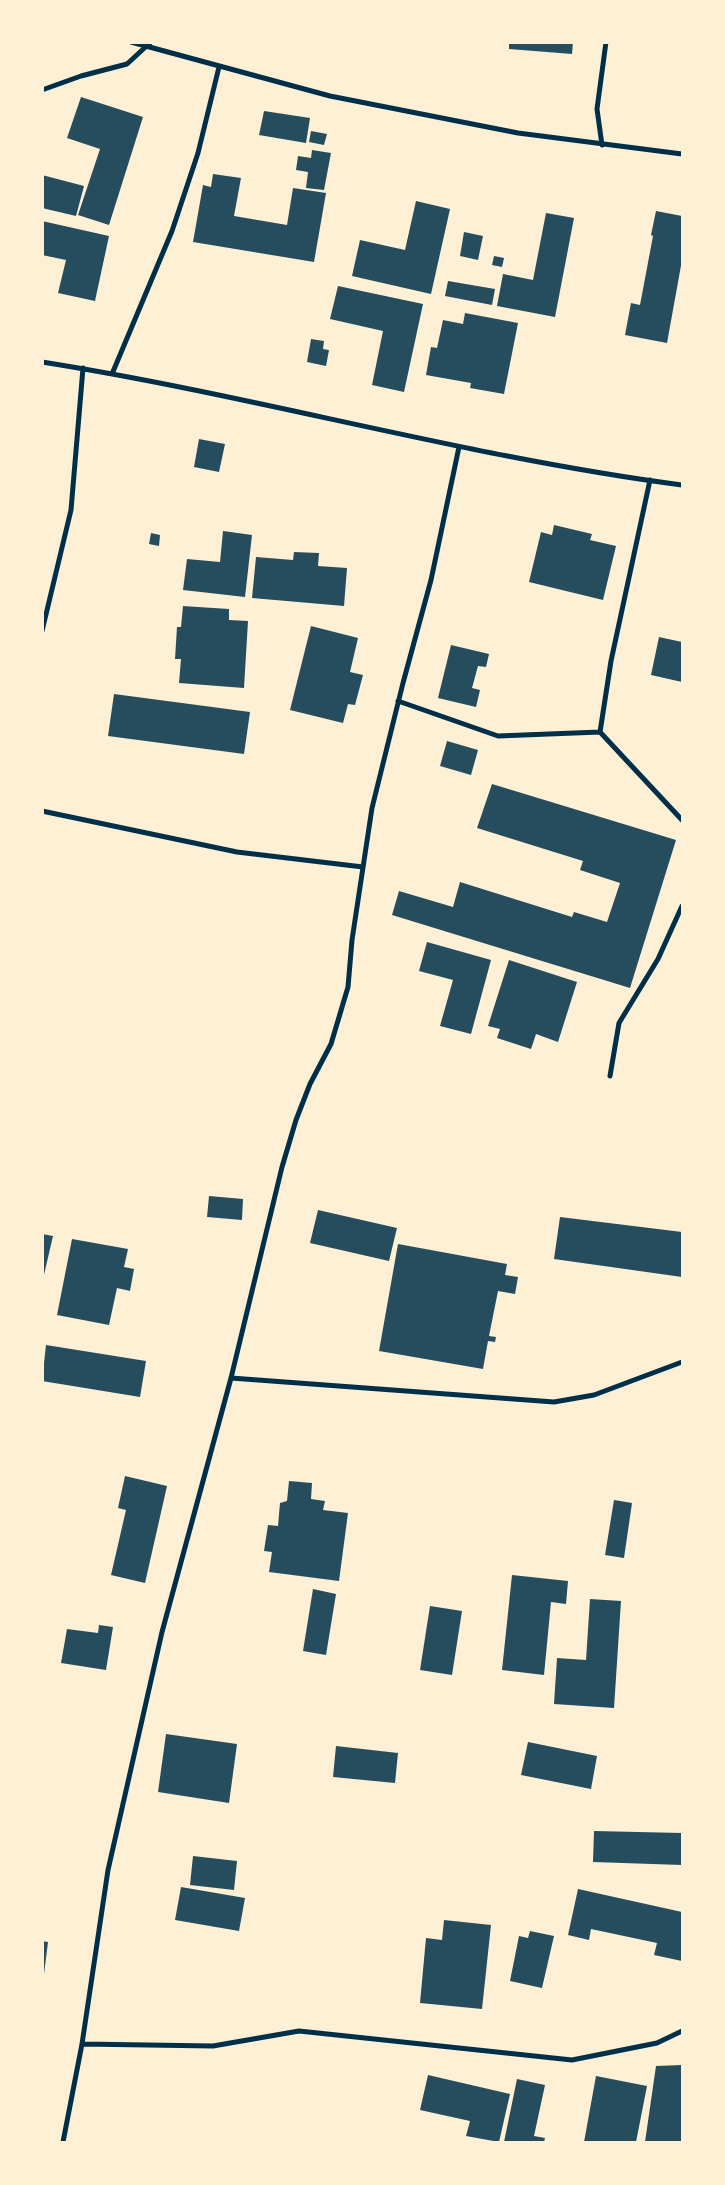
<!DOCTYPE html>
<style>
body{margin:0}
#map{position:relative;width:725px;height:2185px;overflow:hidden;background:#fdf0d5;font-family:"Noto Sans",sans-serif}
canvas{display:block}
.frame{position:absolute;inset:0;border:44px solid #fdf0d5;pointer-events:none}
</style>
<div id="map">
<canvas width="725" height="2185"></canvas>
<div class="frame"></div>
</div>
<script>
const c = document.querySelector('canvas').getContext('2d');
c.lineJoin = 'round';
function paint(path, color) {
  c.fillStyle = color;
  c.fill(path, 'evenodd');
}
function stroke(path, color, width, dash) {
  c.strokeStyle = color;
  c.lineWidth = width;
  c.lineCap = dash ? 'butt' : 'round';
  c.setLineDash(dash || []);
  c.stroke(path);
}
const building = new Path2D(`
 M509,42H573L572,54L509,49Z
 M81,97L143,117L109,225L78,215L100,149L67,138Z
 M264,111L310,118L306,143L259,135Z
 M311,131L327,134L324,145L309,142Z
 M312,150L331,153L324,190L306,188L308,172L296,170L298,156L311,158Z
 M213,174L241,178L234,216L287,225L293,188L326,193L314,262L193,242L203,185L211,187Z
 M42,175L84,186L76,216L42,208Z
 M416,201L450,209L431,294L352,276L360,240L405,250Z
 M656,211L682,216V260L667,343L625,335L631,303L640,305L653,236L651,235Z
 M546,213L574,218L555,317L497,306L503,274L533,280Z
 M42,221L109,236L95,301L58,293L66,260L42,255Z
 M464,232L483,236L478,260L460,256Z
 M494,256L504,258L502,267L492,265Z
 M448,281L495,289L492,305L445,296Z
 M338,286L423,304L404,392L372,385L383,331L330,319Z
 M465,313L518,323L504,394L470,388L471,383L426,375L431,347L437,348L443,320L463,324Z
 M311,339L324,341L323,349L329,350L326,366L307,362Z
 M199,439L225,444L219,472L194,467Z
 M554,525L592,534L590,540L616,546L603,600L529,582L541,532L552,535Z
 M223,531L252,535L245,597L183,590L187,559L220,562Z
 M151,533L160,535L159,546L149,544Z
 M294,552L319,553L318,566L347,568L344,606L252,598L256,557L293,560Z
 M183,606L229,609V620L248,621L244,688L179,683L181,659H175L177,627H181Z
 M311,626L358,638L350,672L363,675L355,705L348,704L343,723L290,710Z
 M659,637L682,642V682L651,675Z
 M451,645L489,654L486,667L478,666L472,688L480,690L476,707L438,698Z
 M114,694L250,712L244,754L108,736Z
 M447,741L478,750L471,775L440,766Z
 M492,784L676,840L630,988L392,915L399,891L453,907L460,882L572,917L574,912L607,922L620,883L580,870L583,861L477,828Z
 M427,942L491,960L471,1034L440,1026L453,980L419,971Z
 M509,960L577,982L558,1042L536,1034L531,1049L497,1038L500,1029L488,1026Z
 M209,1196L243,1199L242,1220L207,1217Z
 M318,1210L397,1228L389,1261L310,1243Z
 M560,1217L682,1232V1277L554,1259Z
 M42,1234L53,1236L43,1279H42Z
 M72,1239L128,1249L124,1267L134,1269L130,1291L117,1288L109,1325L57,1315Z
 M398,1244L507,1264L505,1275L518,1277L515,1294L498,1291L489,1336L496,1337L495,1342L488,1341L483,1369L379,1351Z
 M46,1345L146,1361L140,1397L42,1381Z
 M125,1476L167,1486L145,1583L111,1575L126,1510L118,1508Z
 M289,1481L312,1483L311,1499L325,1501L323,1510L348,1513L339,1581L269,1572L272,1552L264,1551L268,1525L278,1526L280,1503L287,1501Z
 M614,1500L632,1503L624,1558L605,1555Z
 M512,1575L568,1581L566,1604L551,1602L544,1675L502,1670Z
 M313,1589L336,1594L326,1655L303,1651Z
 M590,1599L621,1601L614,1708L554,1704L557,1658L586,1660Z
 M430,1606L462,1611L452,1675L420,1670Z
 M99,1625L113,1627L106,1670L61,1663L67,1629L98,1633Z
 M166,1734L237,1744L229,1803L158,1792Z
 M528,1742L597,1756L591,1789L521,1775Z
 M336,1746L398,1753L395,1783L333,1777Z
 M594,1831L682,1833V1865L593,1862Z
 M193,1856L237,1861L234,1890L190,1885Z
 M181,1887L245,1898L239,1931L175,1920Z
 M578,1889L682,1912V1961L654,1955L657,1943L591,1929L589,1940L568,1935Z
 M444,1920L491,1925L482,2009L420,2003L426,1938L442,1940Z
 M530,1931L554,1936L542,1988L510,1981L519,1936L528,1938Z
 M42,1941L48,1942L44,1974H42Z
 M682,2065V2142H645L656,2066Z
 M428,2075L510,2094L499,2142L466,2136L470,2121L420,2110Z
 M596,2076L647,2086L636,2142H584Z
 M517,2079L545,2085L534,2136L545,2138L544,2142H504Z`);
const minor = new Path2D(`
 M131,42L330,96L518,133L682,154
 M42,90L81,76L127,64L151,42
 M602,145L597,109L606,42
 M42,362C257,396 467,457 682,485
 M112,374L172,231L198,153L219,67
 M42,631L71,510L83,368
 M398,701L498,736L600,732L611,661L650,480
 M600,732L682,820
 M42,811L237,852L363,867
 M610,1076L619,1023L658,959L682,906
 M231,1378L554,1402L594,1395L682,1362
 M82,2044L213,2046L299,2031L572,2060L657,2043L682,2031
 M63,2142L82,2044L108,1870L162,1632L231,1378L282,1167L296,1120L310,1084L331,1044L348,987L352,940L372,808L403,683L431,580L459,447`);
paint(building, '#264d5e');
stroke(minor, '#003049', 5);
</script>
